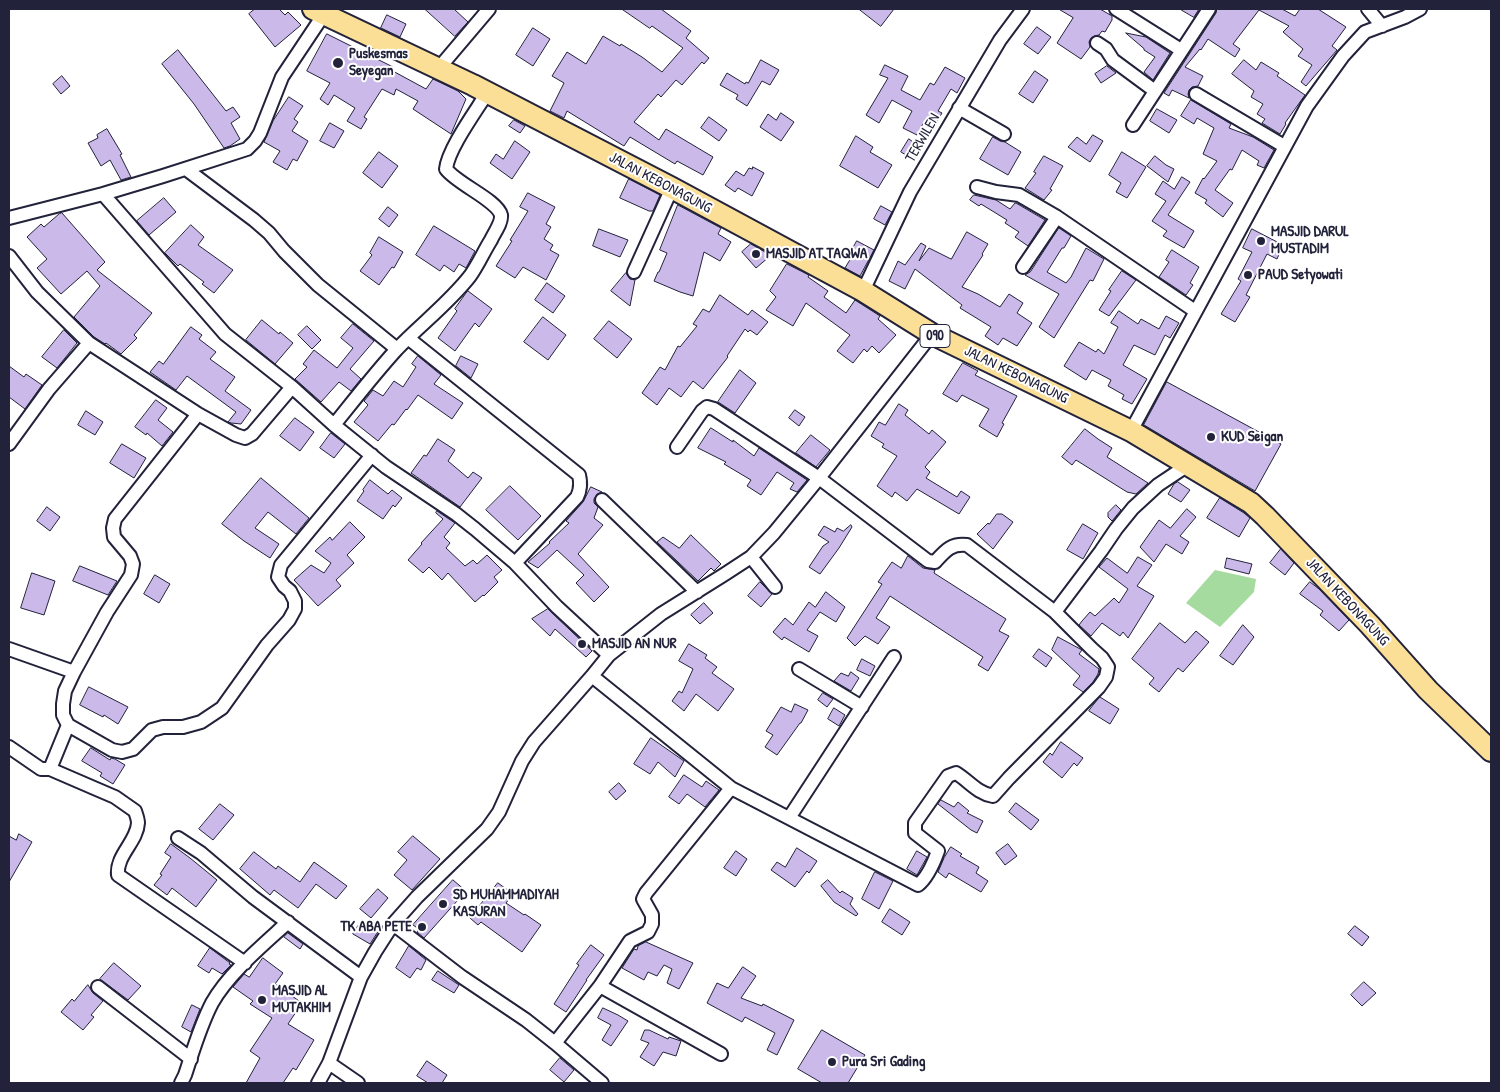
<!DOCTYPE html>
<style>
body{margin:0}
#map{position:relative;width:1500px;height:1092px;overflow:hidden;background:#fff;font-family:"Patrick Hand",sans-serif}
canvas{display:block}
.frame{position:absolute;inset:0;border:10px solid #22223b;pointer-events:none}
</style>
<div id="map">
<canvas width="1500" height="1092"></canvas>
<div class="frame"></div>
</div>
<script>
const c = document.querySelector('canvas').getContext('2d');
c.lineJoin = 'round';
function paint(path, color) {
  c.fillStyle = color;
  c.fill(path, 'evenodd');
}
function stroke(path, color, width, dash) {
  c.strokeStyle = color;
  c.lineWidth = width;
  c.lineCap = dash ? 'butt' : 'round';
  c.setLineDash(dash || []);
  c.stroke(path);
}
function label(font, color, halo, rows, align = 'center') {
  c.font = font + ' "Patrick Hand",sans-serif';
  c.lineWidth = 4;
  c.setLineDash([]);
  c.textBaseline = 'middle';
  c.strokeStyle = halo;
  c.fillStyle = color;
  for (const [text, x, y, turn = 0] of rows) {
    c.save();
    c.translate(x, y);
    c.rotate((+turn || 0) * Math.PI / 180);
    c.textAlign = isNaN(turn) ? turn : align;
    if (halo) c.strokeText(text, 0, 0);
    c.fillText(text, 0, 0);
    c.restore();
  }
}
const green = new Path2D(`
 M1215,570L1256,579L1254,592L1220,627L1186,603Z`);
const building = new Path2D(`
 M255,9H279L285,15L288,12L301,25L275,47L249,14Z
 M425,9H454L468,22L455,36Z
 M622,9H661L691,31L686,38L709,58L704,64L702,62L682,85L676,80L661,97L658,94L634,122L659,140L666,129L713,157L703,175L677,161L675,164L630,137L624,146L567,111L564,118L550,111L564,83L552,76L567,52L586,64L603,36L620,46L621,44L642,57L662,72L683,48L652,26L650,28Z
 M859,9H894L881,26Z
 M1059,9H1100L1112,16V20L1105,32L1102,31L1099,35L1094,36L1091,38L1089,42L1090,47L1081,59L1057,43L1073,18Z
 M1180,9H1199L1194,17Z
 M1217,9H1282L1295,16L1300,9H1318L1346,27L1332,46L1337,50L1306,86L1301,82L1312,65L1298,56L1303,49L1283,32L1289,26L1259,10L1233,44L1240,49L1235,57L1208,39L1201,50L1200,49L1185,67L1203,76L1198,86L1192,87L1189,90L1188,94L1189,98L1172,90L1169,96L1164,93L1216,13Z
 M387,15L406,24L400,37L381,28Z
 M1037,27L1051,37L1038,54L1024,44Z
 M533,28L550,39L533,66L516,55Z
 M1126,33L1146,37L1170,53L1153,80L1144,72L1155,57L1144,50V49Z
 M327,34L393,67L391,70L426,89L433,79L458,91L466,99L451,134L413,109L418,101L396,89L394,95L382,89L364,117L367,119L361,129L347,121L355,108L334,95L328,105L320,99L330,83L307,71Z
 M178,50L226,111L233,107L240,117L231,123L240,139L230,146L224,148L194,104L162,64Z
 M761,60L779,70L770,85L762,81L747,106L736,99L738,95L720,85L727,73L745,84L746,82L748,83Z
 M1244,60L1256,70L1261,62L1279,73L1277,76L1305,95L1285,123L1286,124L1280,134L1262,123L1265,119L1257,114L1263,104L1251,97L1254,91L1232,74Z
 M885,65L908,76L901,90L920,100L930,83L934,85L945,67L965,78L957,93L951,89L938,111L942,113L936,123L926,118L917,135L903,128L912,111L892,100L879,123L866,115L888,78L880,75Z
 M1107,66L1116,73L1101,83L1095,74Z
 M1035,71L1048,80L1033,103L1019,94Z
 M62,76L70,86L61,94L53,84Z
 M289,97L303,106L294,119L298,122L292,131L308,141L297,161L293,159L287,170L273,162L280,151L264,142L273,121Z
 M1191,100L1231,124L1229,128L1253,137L1274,150L1264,168L1257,165L1259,161L1242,150L1232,170L1230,169L1215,190L1233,203L1223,217L1205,203L1207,200L1195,193L1203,178L1204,179L1217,161L1203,154L1214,128L1197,118L1194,124L1181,116Z
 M1157,109L1177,120L1169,133L1150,121Z
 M781,113L794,122L781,141L760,127L768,114L776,120Z
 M709,117L727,130L719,141L701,128Z
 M514,120L525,126L520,133L509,126Z
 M330,123L344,131L334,148L320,141Z
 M107,129L122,154L120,155L131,177L121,180L110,160L101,166L88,143L98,138L97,135Z
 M1093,135L1103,141L1090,162L1068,147L1077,137L1086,144Z
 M856,136L873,147L870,152L892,165L878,188L840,166Z
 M993,137L1000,141L1005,142L1021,152L1008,175L980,159Z
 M909,139L921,148L914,160L901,152Z
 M515,141L530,152L512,179L490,163L496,154L503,159Z
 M379,152L398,166L382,188L363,173Z
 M1122,152L1146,167L1127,198L1116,192L1121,183L1109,175Z
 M1044,156L1063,166L1050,189L1052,190L1044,200L1025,188L1036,173L1034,172Z
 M1155,156L1166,165L1174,169L1168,182L1147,166Z
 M753,167L764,173L752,196L738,188L735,192L725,185L736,171L744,176L749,168L752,169Z
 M1182,177L1190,182L1168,215L1194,231L1184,248L1163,236L1167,231L1152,221L1166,201L1155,194L1163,181L1174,189Z
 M629,179L660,195L653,211H649L620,198Z
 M528,193L555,207L546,224L551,227L544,239L553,245L550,250L559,255L546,280L523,267L515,278L496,266L512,241L510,240L528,211L520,207Z
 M974,195L996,200L1010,209L1015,203H1016L1045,220L1028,246L1015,237L1019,232L1005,223L1007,220L981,204L979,206L970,200Z
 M164,198L176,212L149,235L137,221Z
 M678,205L721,228L718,234L731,242L720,261L704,252L693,296L680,292L654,281L658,272H659L667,253L660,250Z
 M881,206L892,212L885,225L874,219Z
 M388,207L398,215L389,227L379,219Z
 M62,213L105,262L97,270L152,313L134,335L137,338L121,354L106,343L105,344L94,337L74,317L100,286L87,271L61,294L37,268L47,259L27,237L41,224L44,227L59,214Z
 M191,225L204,237L198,245L233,270L214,293L202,284L204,282L180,264L178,266L165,253Z
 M434,226L475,251L466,268L459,264L454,272L444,265L440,271L416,255Z
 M1059,228L1071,236L1064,248H1062L1047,272L1066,283L1071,277L1086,248L1104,259L1093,281L1090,280L1054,338L1039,327L1059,294L1025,275L1030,272Z
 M599,229L628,240L620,257L593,246Z
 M1252,229L1283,245L1277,259L1267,254L1246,295L1250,297L1235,322L1221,314L1241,281L1238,279L1252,252L1243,248Z
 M967,232L988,244L982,254L983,255L962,287L978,294L1000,307L1009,294L1023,303L1017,313L1032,323L1017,346L1003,338L998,345L985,336L991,327L960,308L962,305L915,269L905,289L889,281L898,261L905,265L921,243L926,246L919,261L929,248L951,259Z
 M379,237L403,252L394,268L392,267L379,285L360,271L372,255L370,253Z
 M857,241L874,250L860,276L845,268L854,253L851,252Z
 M751,244L765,252L769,257L756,268L742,252Z
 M1172,250L1199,267L1190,283L1193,285L1186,295L1159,277L1169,262L1166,260Z
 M787,264L809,275L808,277L828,291L824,297L846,313L855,300L880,316L878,319L896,335L879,353L872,346L867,352L864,349L853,363L837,351L850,335L806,303L793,326L766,310L776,297L770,291Z
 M1122,271L1136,280L1109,316L1099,310L1111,291L1109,290Z
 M626,273L630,279L635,280L630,306L611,291Z
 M547,283L565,296L553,313L535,300Z
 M468,291L492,309L479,327L475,323L455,351L438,338L457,311L455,309Z
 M720,295L748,315L752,310L768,322L757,335L750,330L748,332L745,329L727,356L728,357L703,389L693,381L681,397L669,388L657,405L642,393L660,367L665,370L678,346L680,347L697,326L693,324L703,309L709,312Z
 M1119,311L1138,324L1141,319L1159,329L1166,316L1179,323L1170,338L1165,335L1155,355L1134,345L1123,365L1147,379L1132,404L1122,399L1124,395L1108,386L1111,380L1092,370L1086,380L1064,366L1079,342L1096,352L1098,349L1104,354L1118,327L1111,323Z
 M543,317L566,335L548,360L524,342Z
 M262,320L279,334L280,332L293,343L275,364L246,340Z
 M609,321L632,339L617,358L594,339Z
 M353,324L374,341L350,369L361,379L351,391L339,382L321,402L295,379L307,367L303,364L314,350L337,368L353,348L341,338Z
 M307,326L321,340L312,349L298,335Z
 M191,327L202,335L199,339L216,352L210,359L235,377L225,391L251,410L241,424L231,423L228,422L236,412L187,376L176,390L150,372L159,361L163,364Z
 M64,330L77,343L57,368L42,357Z
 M418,356L441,375L434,384L463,403L452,419L418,395L407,410L406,409L394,425L392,424L378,441L354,422L368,405L364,401L373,390L383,396L394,381L403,387L416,367L412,364Z
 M461,356L478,364L471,378L456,366Z
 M963,363L978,371L975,375L1017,396L1002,423L1004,424L997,437L979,426L989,409L962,395L957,402L943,394Z
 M9,366L24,377L26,374L42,385L25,409L9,397Z
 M740,370L756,383L735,413L718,402Z
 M1167,382L1281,444L1255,491L1144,425Z
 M156,400L167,408L158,420L173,432L162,446L147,433L146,435L135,427Z
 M899,404L908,410L905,415L929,434L932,430L946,442L925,467L930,472L926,478L957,497L961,491L970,497L959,514L917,489L907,501L895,492L892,497L877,486L897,456L882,447L884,444L871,436L879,422L885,425Z
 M795,410L805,417L799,426L789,418Z
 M86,411L103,422L95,435L78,425Z
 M295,418L314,432L300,451L280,436Z
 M711,428L733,442V440L754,456L759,448L807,480L797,492L790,489L794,483L777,472L761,495L747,486L751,480L724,464L726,462L698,448Z
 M1085,429L1098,439L1112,448L1107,457L1148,483L1136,494L1127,492L1076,460L1072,465L1062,457Z
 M331,433L345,444L334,458L320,448Z
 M811,435L830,450L816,467L796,453Z
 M438,439L455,450L448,461L468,478L473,472L482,478L460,507L411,473L424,455L426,456Z
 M122,444L146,458L134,478L110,463Z
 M261,478L309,518L296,534L268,512L255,528L279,544L270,558L244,541L222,524Z
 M370,480L388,494L392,490L402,498L395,507L393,505L383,519L357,501L364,491L363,490Z
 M1178,482L1190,490L1181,502L1168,494L1174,484Z
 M510,486L541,516L518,540L486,510Z
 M591,487L602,492L597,494L594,499V503L598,507L594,518L603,525L578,554L609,587L594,602L576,583L584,575L557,550L538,568L528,562L550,543L549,542L569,523L566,521L583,502Z
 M1220,498L1244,513L1250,518L1239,537L1207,518Z
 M1116,505L1121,510L1112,521L1108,517V513Z
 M47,507L60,517L50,531L37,521Z
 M1187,509L1196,517L1180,536L1189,542L1182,554L1166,544L1154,562L1140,547L1159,520L1170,528Z
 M437,511L455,523L444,537L450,543L446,548L465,566L473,560L477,564L487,555L502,570L494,577L498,582L484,596L483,595L475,602L448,573L442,580L429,567L423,573L408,560L422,544L421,543L443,519L436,513Z
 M997,514H1002L1013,522L993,549L977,534L988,523L989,524Z
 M350,522L365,537L347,555L354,563L336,580L341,586L318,606L294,580L311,565L324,573L331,563L315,551L330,537L332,540Z
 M1083,524L1098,533L1083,559L1067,550Z
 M851,525L852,527L839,548L820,574L809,567L823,546L829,542L818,535L824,526L835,532L837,528L843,531Z
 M691,535L721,564L714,571L711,568L698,581L657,542L663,537L679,548Z
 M1281,549L1294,563L1285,575L1270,563Z
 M908,556L923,568L935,570L934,573L1006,619L999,631L1009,636L988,671L978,665L983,657L890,596L876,618L890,627L878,644L865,636L855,646L847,638L882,584L878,582L892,562L901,568Z
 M1138,557L1152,565L1137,586L1154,596L1128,638L1123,632L1120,636L1102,623L1091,636L1079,625L1082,621L1090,612L1095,616L1114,598L1119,603L1128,589L1099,567L1107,558L1127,573Z
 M1227,558L1252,564L1249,574L1225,568Z
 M80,566L117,581L108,595L73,581Z
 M32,573L55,581L44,615L21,608Z
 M155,575L170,584L159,603L144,594Z
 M760,582L772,594L761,607L748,596Z
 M1310,582L1319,589L1349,620L1339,631L1320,615L1323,611L1300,594Z
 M826,592L845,607L836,622L820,612L807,630L818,636L809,652L784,637L782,640L773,632L785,618L793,625L809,602L815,607Z
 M704,603L713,613L700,624L691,615Z
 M548,609L592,651L586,657L555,629L550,636L532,619Z
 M1160,623L1185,643L1196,631L1209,642L1183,672L1178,668L1159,692L1149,684L1154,678L1132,659Z
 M1243,625L1254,637L1233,665L1220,656Z
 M1058,637L1082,650L1079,654L1099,669L1098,674L1093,682L1083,692L1073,685L1080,676L1052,650Z
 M689,644L707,655L705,658L717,667L712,673L734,689L718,711L696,694L684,711L672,701L679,691L682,693L693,669L679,661Z
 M1039,649L1052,658L1046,667L1033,657Z
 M862,659L875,666L870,676L857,670Z
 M851,672L859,678L851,691L834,681L841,673L848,676Z
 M89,687L128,707L118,724L104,715L103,717L80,705Z
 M823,693L833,699L827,707L818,700Z
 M1100,697L1119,709L1110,724L1089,711Z
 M795,704L808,710L801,723H800L777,755L765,747L773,735L766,731L781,707L791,712Z
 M834,708L845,715L839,726L828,719Z
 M651,738L684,761L675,777L658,762L650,774L634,764Z
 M1061,742L1083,758L1077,766L1074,763L1062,778L1043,762L1050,753L1052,755Z
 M91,748L110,760L111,758L115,759L125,765L113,784L100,776L102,773L82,761Z
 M684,775L702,787L706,781L719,790L705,807L687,794L679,804L669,797Z
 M619,783L626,791L616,800L609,792Z
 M941,800L954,807L958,802L969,811L967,813L983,821L977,833L971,830L938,804Z
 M1016,803L1039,820L1031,830L1009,812Z
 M220,804L234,815L213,840L199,829Z
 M19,834L32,842L9,882V836L16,840Z
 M413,836L440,859L412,890L394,875L407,860L398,852Z
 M171,844L190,858L217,880L196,907L172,888L167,895L154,885L162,875L160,874L171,857L165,853Z
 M1008,844L1017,856L1005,865L996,853Z
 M951,847L962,854L960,856L979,867L976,873L988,881L981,892L949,873L946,878L938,872L944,858Z
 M797,848L817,861L809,873L807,871L795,887L771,870L777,862L785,867Z
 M736,851L747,859L736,876L724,868Z
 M917,851L927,857L917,875L907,869Z
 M254,852L276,869L278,866L300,882L314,862L347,886L336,899L316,884L298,908L274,890L270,895L240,869Z
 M875,872L893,881L879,909L862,899Z
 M453,880L466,891L424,938L417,932L419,929L413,925Z
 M828,880L840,893L842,891L853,898L850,904L858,914L856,916L834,902L821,886Z
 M498,883L513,894L506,903L524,915L525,914L541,925L522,952L481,922L478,925L470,918Z
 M378,889L388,898L371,918L360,909Z
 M890,909L910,922L902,935L882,922Z
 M362,920L379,930L370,944L353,934Z
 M1355,926L1369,937L1362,946L1348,934Z
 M288,933L303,944L300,949L284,937Z
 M646,942L693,963L679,989L667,983L672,969L664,965L657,976L648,972L644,980L622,968L634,949L637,950L638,946Z
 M591,945L604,955L586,980H587L566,1012L554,1004L579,965L577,964Z
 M409,946L426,960L421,970L417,968L410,978L396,968Z
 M210,948L230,963L229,964L231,965L222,974L212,968L209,973L198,966Z
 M263,958L283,973L275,984L302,1003L288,1024L314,1040L296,1070L293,1068L283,1083H246L260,1058L250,1051L272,1018L250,1004L253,1001L233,987L244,974L249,977Z
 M114,963L141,986L128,1000L100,979Z
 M743,967L756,976L741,998L762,1006L763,1004L794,1020L777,1055L767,1050L775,1033L745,1017L742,1022L707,1003L717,983L728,988Z
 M438,971L459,985L454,993L432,980Z
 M1364,982L1376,993L1362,1006L1351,995Z
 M88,985L93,993L103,1001L91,1015L94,1017L83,1030L61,1012L72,999L74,1001Z
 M192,1005L200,1009L191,1032L182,1027Z
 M603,1008L618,1015L628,1021L611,1046L602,1040L611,1025L598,1018Z
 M645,1030H649L668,1039L669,1037L681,1041L676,1056L663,1052L654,1066L640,1057L649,1043L641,1040Z
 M822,1030L865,1055L848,1083H822L798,1069Z
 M560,1058L574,1070L564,1082L550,1070Z
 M427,1061L447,1075L442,1083H428L417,1076Z`);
const minor = new Path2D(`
 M1116,9L1181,50
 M1368,9L1382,26
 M1097,43L1106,49L1113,60L1155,91
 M439,68L489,9
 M1196,94L1284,146
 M959,108L1004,134
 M1133,125L1209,9
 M186,169L254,220L269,233L284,251L318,285L397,349
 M977,187L996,192L1019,195L1057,217L1195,311
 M103,194L225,334L292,387L334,425L386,467L456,514L475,529L515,563L557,607L609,655
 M9,218L103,194L163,176L247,149L255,141L260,133L282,77L324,14
 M9,256L37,292L89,343L198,414L236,435L245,438L252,434L292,387
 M1023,267L1057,217
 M634,272L672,188
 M863,291L910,192L1000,40L1023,9
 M408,338L579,475C581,483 581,489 577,497L515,563
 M334,425C355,399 375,373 397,349C421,324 449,303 470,276C478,265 484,251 491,240C494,233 502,223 501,215C497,200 457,184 446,169C448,149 476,111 487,93
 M1131,431L1307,106L1343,56L1365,32L1405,17L1420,9
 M9,444L49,389L89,343
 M602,500L697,592
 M751,557L775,587
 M1055,612L1101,551L1116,529L1133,508L1158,485L1188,465
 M9,649L74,672
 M799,669L862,707
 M592,676L731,788L918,885C927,878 934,862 938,851L915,833V823L948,776L956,773C969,781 977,793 993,796L1009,778L1099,687L1106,677L1108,667L1102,658L1092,649L1055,612L967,545C951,543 945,551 935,562L928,561L819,478L714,409L707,407L702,411L677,447
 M68,725L112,750L122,752L133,749L152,730L163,727H183L201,722L222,708L267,645L289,620L295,609V601L290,591L284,586L278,577L281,565L372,455
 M9,747L41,769H50L94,788L115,797L135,811C136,814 138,819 138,823C137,842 116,855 118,875L245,963
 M50,769L68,725L63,715V704L65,691L74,672L107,612L131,575L133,564L130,556L114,537L113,528L115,519L198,414
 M789,818L894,657
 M178,838L201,853L253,897L361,977
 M393,924L462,977L526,1020L555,1043L602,1083
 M600,986L721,1054
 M98,987L191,1059
 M555,1043L600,986L630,941L648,932L652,924V915L643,899L646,893L731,788
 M329,1063L358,1083
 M181,1083L185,1075C193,1051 200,1026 212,1003C229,973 263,945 288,922
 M318,1083L329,1063L361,977L375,952L393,924L417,897L487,829L499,812L522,761L534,742L592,676L609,655L661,614L725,574L751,557L774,533L819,478L932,334`);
const primary = new Path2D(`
 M313,9L473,85L672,188L863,291L932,334L1131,431L1251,503L1265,516L1370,625L1428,690L1491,751`);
const markers = [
 [338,63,6,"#22223b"],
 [1261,241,5,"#22223b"],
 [756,254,5,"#22223b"],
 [1248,275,5,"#22223b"],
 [1211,437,5,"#22223b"],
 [582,644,5,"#22223b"],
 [443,904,5,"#22223b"],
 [422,927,5,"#22223b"],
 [262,1000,5,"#22223b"],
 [832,1062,5,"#22223b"]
];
const shields = [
 [935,336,30]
];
const shieldNames = [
 ["090",935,336]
];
const poiNames = [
 ["Puskesmas",349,54],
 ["Seyegan",349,71],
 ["MASJID DARUL",1271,232],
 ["MUSTADIM",1271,249],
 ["MASJID AT TAQWA",766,254],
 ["PAUD Setyowati",1258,275],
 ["KUD Seigan",1221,437],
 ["MASJID AN NUR",592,644],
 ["SD MUHAMMADIYAH",453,895],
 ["KASURAN",453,912],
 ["TK ABA PETE",412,927,"right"],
 ["MASJID AL",272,991],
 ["MUTAKHIM",272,1008],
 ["Pura Sri Gading",842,1062]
];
const streetNames = [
 ["TERWILEN",923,138,-60],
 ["JALAN KEBONAGUNG",660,183,28],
 ["JALAN KEBONAGUNG",1016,375,26],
 ["JALAN KEBONAGUNG",1347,602,47]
];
paint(green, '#a5db9e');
paint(building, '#cbb9ea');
stroke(building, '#22223b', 1);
stroke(minor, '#22223b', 16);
stroke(primary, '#22223b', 24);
stroke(minor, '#fff', 12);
stroke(primary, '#fbdf96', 20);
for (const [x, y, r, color] of markers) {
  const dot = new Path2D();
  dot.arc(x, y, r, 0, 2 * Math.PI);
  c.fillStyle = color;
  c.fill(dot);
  stroke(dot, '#fff', 2);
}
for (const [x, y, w] of shields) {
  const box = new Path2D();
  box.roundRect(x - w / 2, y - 11.5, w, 23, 4);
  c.fillStyle = '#fff';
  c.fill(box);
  stroke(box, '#22223b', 1);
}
label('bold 14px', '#22223b', null, shieldNames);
label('bold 15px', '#22223b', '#fff', poiNames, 'left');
label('15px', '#22223b', '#fff', streetNames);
</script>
